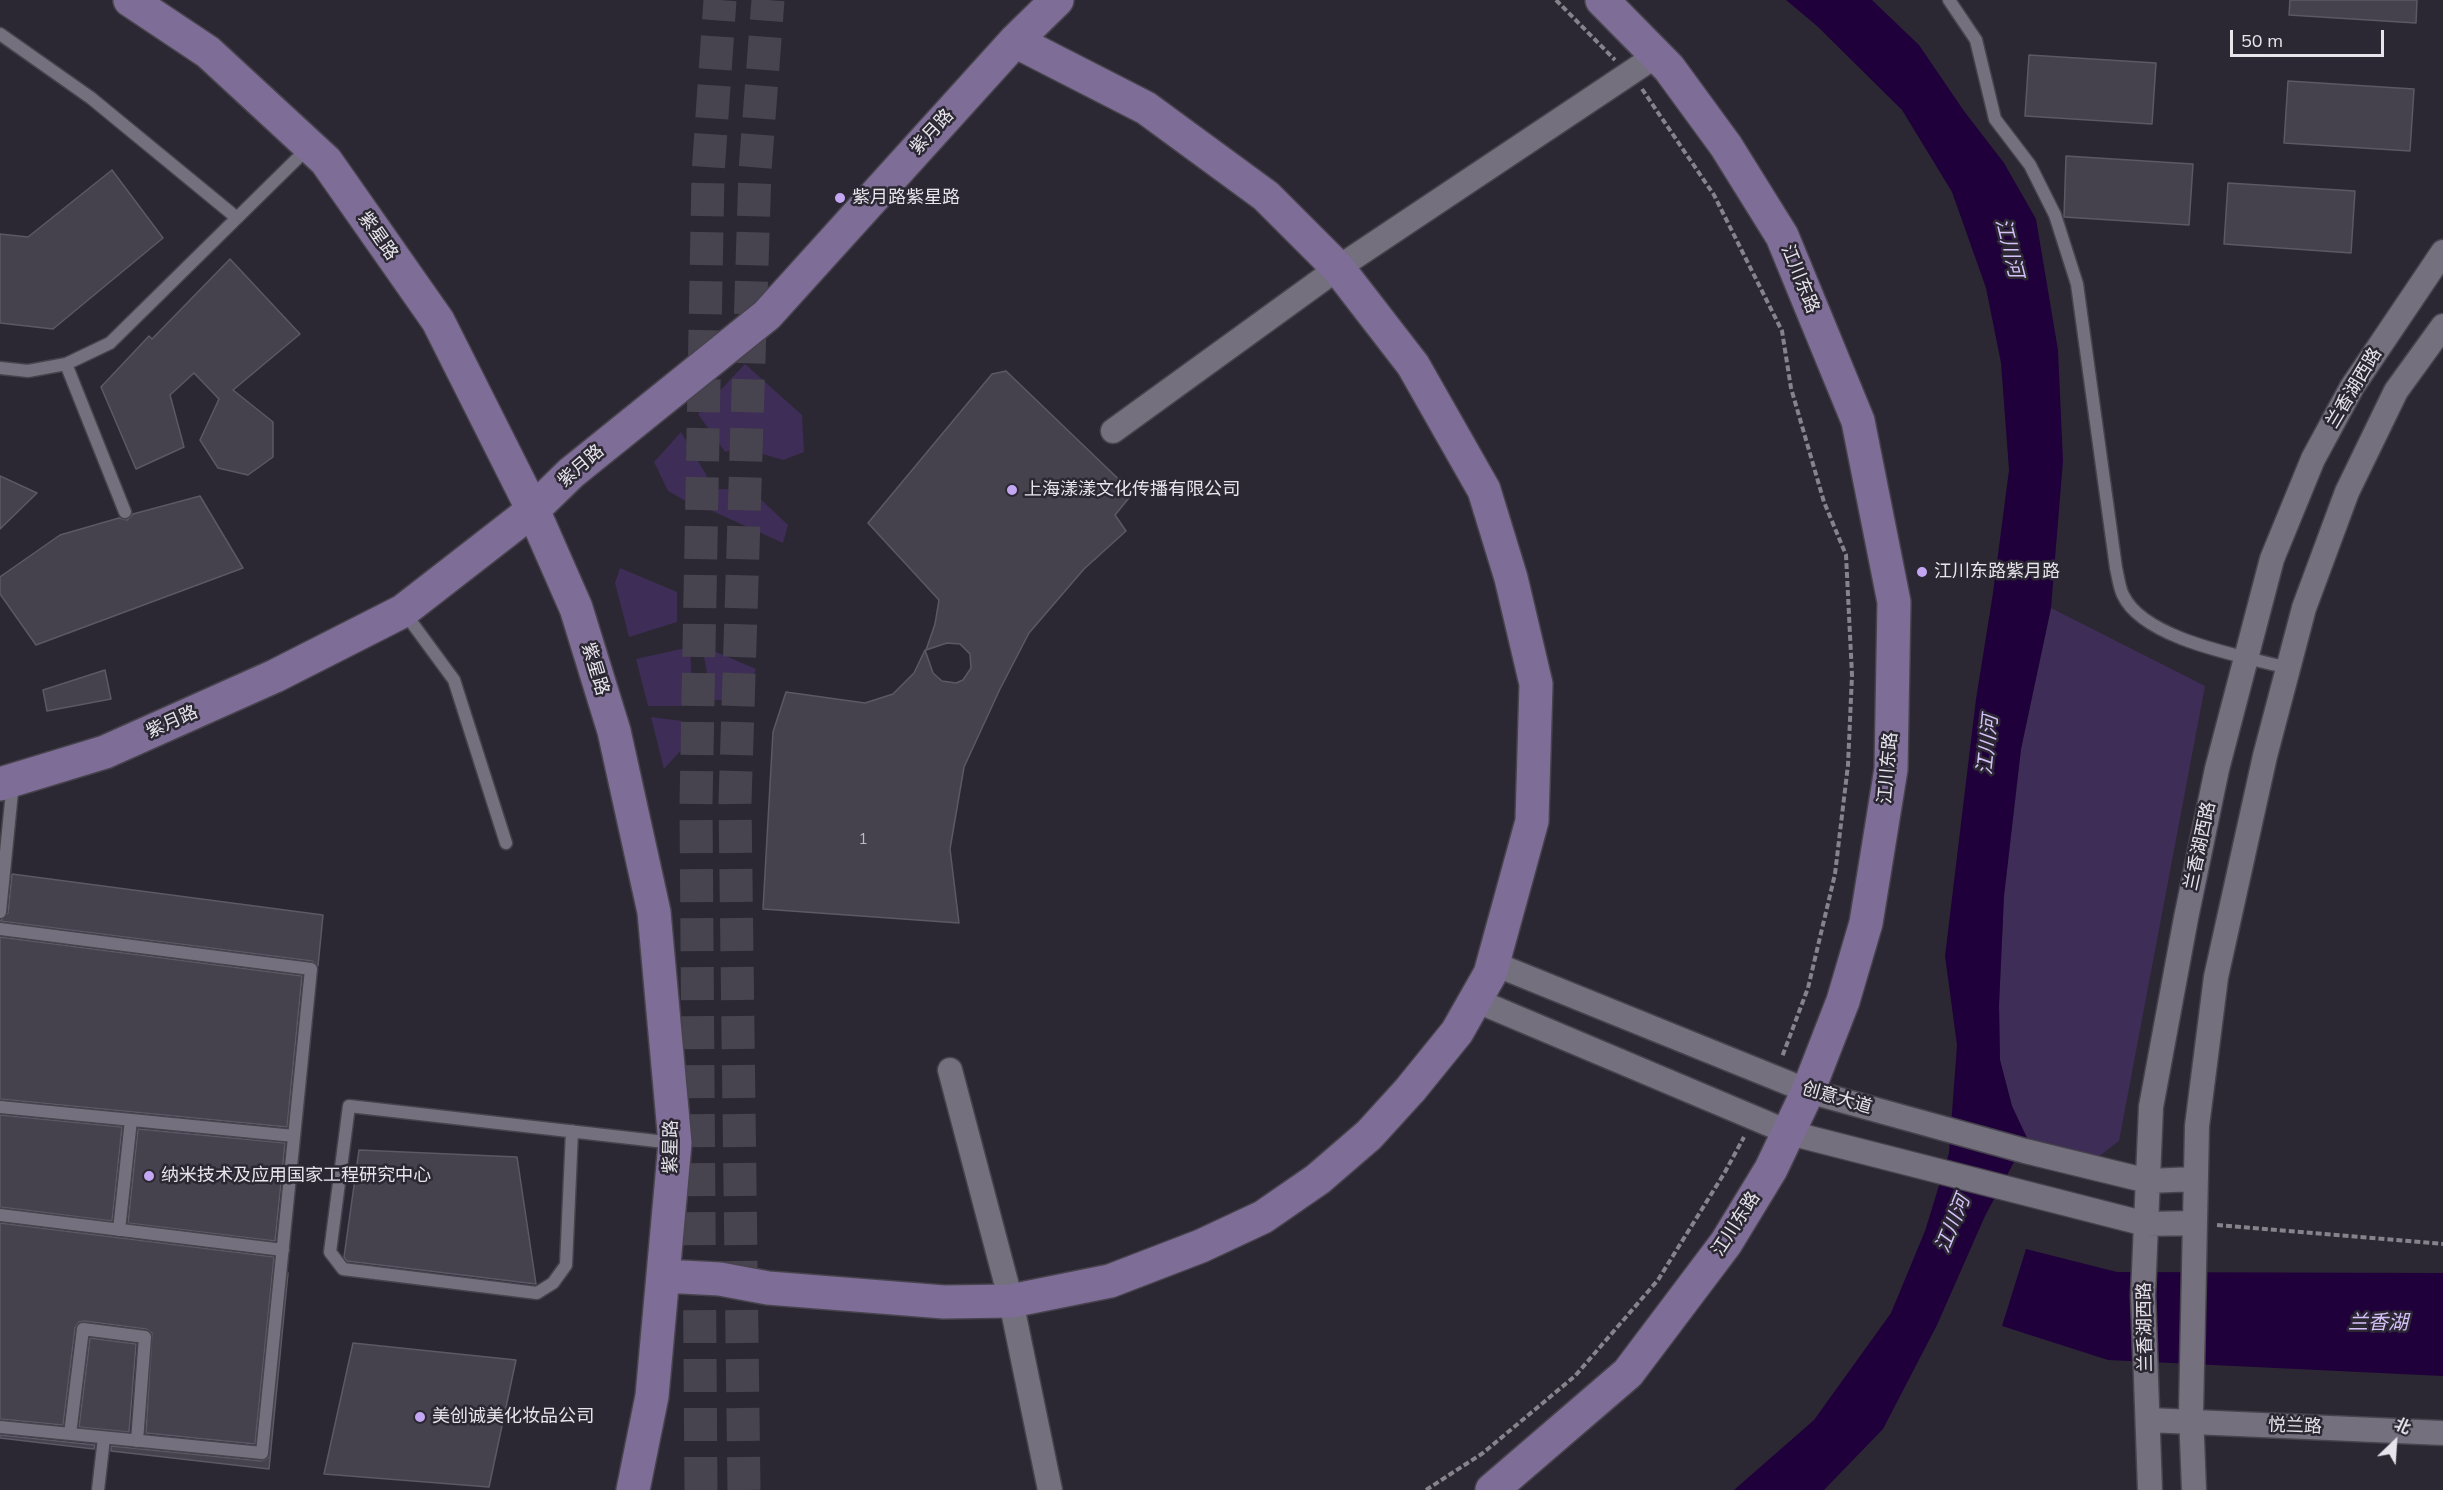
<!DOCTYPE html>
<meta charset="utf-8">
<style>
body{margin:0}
#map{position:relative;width:2443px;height:1490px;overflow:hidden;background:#2c2833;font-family:Mulish,"Noto Sans SC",sans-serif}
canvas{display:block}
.north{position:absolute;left:2365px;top:1412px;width:60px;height:60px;-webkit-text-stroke:4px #2c2833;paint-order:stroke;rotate:25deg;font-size:16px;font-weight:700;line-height:24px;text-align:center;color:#e7e4ec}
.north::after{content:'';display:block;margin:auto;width:21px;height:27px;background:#e7e4ec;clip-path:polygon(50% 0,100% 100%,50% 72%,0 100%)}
.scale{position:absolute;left:2230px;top:30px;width:154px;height:27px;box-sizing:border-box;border:3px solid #e7e4ec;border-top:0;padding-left:8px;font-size:18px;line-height:21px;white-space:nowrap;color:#e7e4ec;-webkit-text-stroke:4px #2c2833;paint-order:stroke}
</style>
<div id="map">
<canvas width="2443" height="1490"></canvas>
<div class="north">北</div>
<div class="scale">50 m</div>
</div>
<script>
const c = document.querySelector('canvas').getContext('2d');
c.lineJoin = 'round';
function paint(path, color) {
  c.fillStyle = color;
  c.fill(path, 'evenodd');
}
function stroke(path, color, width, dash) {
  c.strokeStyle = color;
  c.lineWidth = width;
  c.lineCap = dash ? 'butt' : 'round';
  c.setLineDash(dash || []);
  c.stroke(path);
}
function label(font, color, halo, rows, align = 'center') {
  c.font = font + ' Mulish,"Noto Sans SC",sans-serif';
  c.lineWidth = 5;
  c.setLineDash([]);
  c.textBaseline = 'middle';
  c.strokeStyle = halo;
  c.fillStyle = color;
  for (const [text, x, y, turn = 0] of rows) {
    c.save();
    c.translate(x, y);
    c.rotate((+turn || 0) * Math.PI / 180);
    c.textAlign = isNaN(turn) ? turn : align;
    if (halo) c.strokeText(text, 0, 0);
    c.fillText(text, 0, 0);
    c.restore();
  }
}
const green = new Path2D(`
 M745,364L802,415L804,452L783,460L740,447L725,452L698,414Z
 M681,432L707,476L691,504L668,491L654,462Z
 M718,489L751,490L788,525L783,543L710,510Z
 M620,568L677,592V622L629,637L615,583Z
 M2051,608L2205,686L2119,1141L2098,1157L2027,1138L2012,1106L2000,1060L1999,1005L2004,896L2021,749Z
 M702,646L756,669L742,700H712Z
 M690,647L692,686L681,706H648L636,659Z
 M651,717L682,721L685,746L664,769Z`);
const water = new Path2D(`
 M1786,0H1872L1919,45L1964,111L2004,163L2036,219L2058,350L2063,461L2051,608L2021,749L2004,896L1999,1005L2000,1060L2012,1106L2027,1138L1985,1216L1937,1325L1883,1429L1824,1490H1734L1814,1420L1891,1313L1925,1231L1949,1153L1957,1045L1945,956L1976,699L1993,593L2009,470L2001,363L1986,288L1952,192L1902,110L1817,26Z
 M2026,1249L2117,1272L2443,1273V1376L2108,1360L2002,1326Z`);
const building = new Path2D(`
 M2290,0H2417L2416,23L2289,15Z
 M2029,55L2156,63L2152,124L2025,116Z
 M2288,81L2414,89L2410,151L2284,143Z
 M2066,156L2193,164L2189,225L2064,217Z
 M112,170L163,238L53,329L0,323V234L28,237Z
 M2228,183L2355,191L2351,253L2224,244Z
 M230,259L300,334L233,390L273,422V457L248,475L218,468L200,440L219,399L194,373L170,395L184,447L136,469L101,387L149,336L152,339Z
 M1006,371L1133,493L1115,515L1126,531L1084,569L1029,633L1000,689L964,767L950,849L959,923L763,909L773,732L786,692L865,703L893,694L914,673L925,650L933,673L942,681L956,683L963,680L971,668L970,654L960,644L947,643L926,650L935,624L939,600L868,523L992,374Z
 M0,476L37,493L0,529Z
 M200,496L243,568L36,645L0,594V577L60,535L119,518L127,520L133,514Z
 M105,670L111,699L47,711L43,690Z
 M12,874L323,915L318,966L312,961L0,921L8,913Z
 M0,937L302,976L287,1127L0,1099Z
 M0,1115L122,1127L112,1221L0,1207Z
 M138,1129L285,1143L275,1241L128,1223Z
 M359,1150L517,1157L536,1284L347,1261L344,1257Z
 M0,1223L274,1257L255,1444L146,1433L152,1333L146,1329L84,1321L79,1322L75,1328L63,1425L0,1419Z
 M288,1273L269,1469L111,1451V1446L261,1461L268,1458Z
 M90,1338L136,1344L129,1432L79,1427Z
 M353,1343L516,1360L489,1487L324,1474Z
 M0,1435L95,1445L94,1449L0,1438Z`);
const highwayTunnel = new Path2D(`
 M701,1490L696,806L708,174L720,0
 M744,1490L735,802L755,170L768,0`);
const path = new Path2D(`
 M1556,0L1615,60
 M1642,89L1714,195L1782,331L1791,388L1824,502L1846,555L1852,675L1848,765L1835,874L1808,988L1782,1057
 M2217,1225L2443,1244
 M1426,1490L1483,1453L1575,1376L1658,1280L1725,1172L1744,1137`);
const lane = new Path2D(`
 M1949,0L1976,40L1995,119L2030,165L2055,215L2077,284L2116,568C2118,576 2119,587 2123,595C2144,640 2243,656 2288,668
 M0,34L91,98L237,218
 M66,364L125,512
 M0,368L28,371L66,364L110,343L309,147
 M404,612L454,680L506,843
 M0,912L13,782
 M0,929L311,969L262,1453L0,1427
 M0,1107L294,1136
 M572,1131L566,1265L553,1283L537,1293L343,1269L330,1252L349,1106L674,1143
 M0,1215L283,1250
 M119,1230L131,1120
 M70,1434L83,1329L145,1337L137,1441
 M98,1490L104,1438`);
const street = new Path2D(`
 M1113,431L1338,268L1657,55
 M1492,963L1808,1091L2025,1151L2148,1181L2196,1179
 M1475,1000L1790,1133L2146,1224L2195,1223
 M950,1070L1011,1301L1050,1490
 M2148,1420L2443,1433
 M2150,1490L2143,1295L2151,1107L2186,918L2217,769L2272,559L2313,459L2352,387L2443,252
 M2194,1490L2191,1413L2197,1126L2216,977L2265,756L2304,608L2347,492L2396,391L2443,326`);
const secondary = new Path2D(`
 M130,0L208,52L326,161L438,321L533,510L576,608L614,731L654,912L675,1143L652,1396L633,1490
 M0,784L105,752L275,676L403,611L533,510L571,473L767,315L1015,41L1057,0
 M663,1276L720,1279L768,1288L944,1302L1011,1301L1110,1281L1201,1246L1263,1217L1318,1179L1369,1135L1410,1090L1457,1032L1490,974L1532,821L1536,684L1511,578L1484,490L1413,365L1338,268L1266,196L1146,108L1015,41
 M1492,1490L1628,1373L1726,1243L1771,1169L1808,1091L1843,1001L1866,923L1891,769L1894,602L1858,421L1782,236L1726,146L1669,68L1602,0`);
const markers = [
 [840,198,6,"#c3a7f2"],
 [1012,490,6,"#c3a7f2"],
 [1922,572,6,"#c3a7f2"],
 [149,1176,6,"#c3a7f2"],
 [420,1417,6,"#c3a7f2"]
];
const numberNames = [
 ["1",863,839]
];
const streetNames = [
 ["紫月路",932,132,-47],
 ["紫星路",378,236,55],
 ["江川东路",1800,279,68],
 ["兰香湖西路",2354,388,-59],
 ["紫月路",581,466,-41],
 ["紫星路",595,669,73],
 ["紫月路",172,722,-24],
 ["江川东路",1888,768,-85],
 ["兰香湖西路",2200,846,-78],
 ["创意大道",1837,1098,16],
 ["紫星路",671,1147,-89],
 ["江川东路",1736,1224,-57],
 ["兰香湖西路",2145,1327,-91],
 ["悦兰路",2295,1426,2]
];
const poiNames = [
 ["紫月路紫星路",852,198],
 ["上海漾漾文化传播有限公司",1024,490],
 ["江川东路紫月路",1934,572],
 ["纳米技术及应用国家工程研究中心",161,1176],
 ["美创诚美化妆品公司",432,1417]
];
const waterNames = [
 ["江川河",2009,248,76],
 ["江川河",1988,745,-84],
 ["江川河",1953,1224,-68],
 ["兰香湖",2378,1323]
];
paint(green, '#3e2d56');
paint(water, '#1f003b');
paint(building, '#45414d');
stroke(building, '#5d5865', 1.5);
stroke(highwayTunnel, '#48444f', 33, [33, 16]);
stroke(lane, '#47434d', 15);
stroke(street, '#47434d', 27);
stroke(secondary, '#47434d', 36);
stroke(path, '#86838c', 4, [6, 3]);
stroke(lane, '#74707d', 12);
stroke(street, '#74707d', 24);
stroke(secondary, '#7e6d97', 33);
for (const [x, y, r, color] of markers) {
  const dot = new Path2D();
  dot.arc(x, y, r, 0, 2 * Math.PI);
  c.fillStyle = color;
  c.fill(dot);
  stroke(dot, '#2c2833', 2);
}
label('15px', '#bebbc4', null, numberNames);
label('18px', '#e7e4ec', '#2c2833', streetNames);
label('18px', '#e7e4ec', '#2c2833', poiNames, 'left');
label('italic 20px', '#d5c1f9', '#2c2833', waterNames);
</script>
